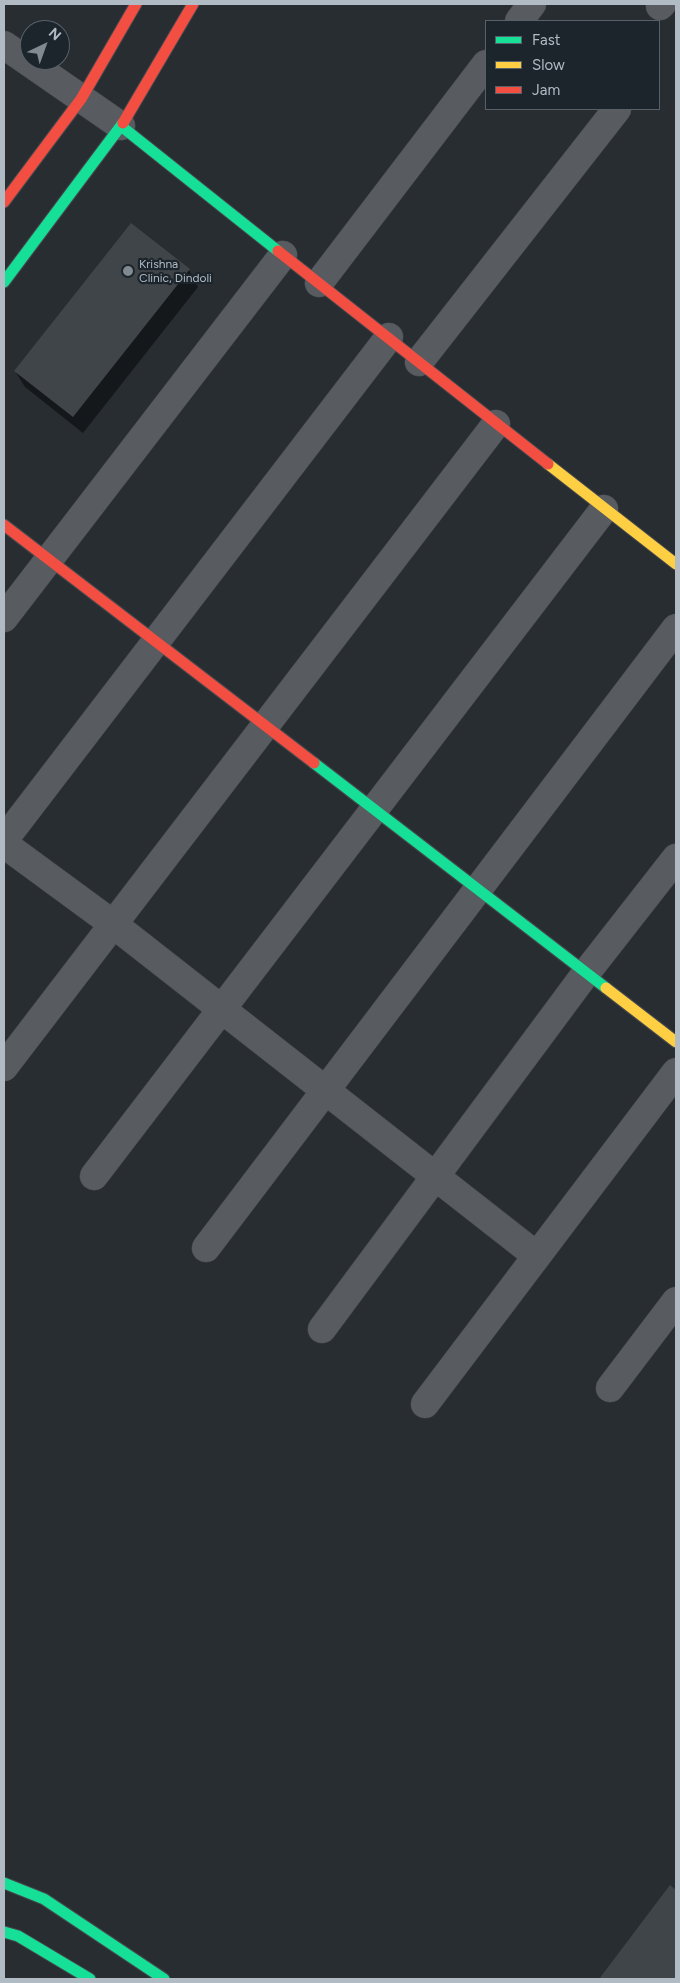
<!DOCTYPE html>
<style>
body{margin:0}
#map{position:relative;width:680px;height:1983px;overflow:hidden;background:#282d32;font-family:Figtree,sans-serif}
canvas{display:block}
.frame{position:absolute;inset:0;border:5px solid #b1bbc4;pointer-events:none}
.legend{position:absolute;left:485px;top:20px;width:175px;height:90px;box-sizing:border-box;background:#1c252c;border:1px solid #586169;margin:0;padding:6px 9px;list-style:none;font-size:15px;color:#b1bbc4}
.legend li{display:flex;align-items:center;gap:10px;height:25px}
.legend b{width:25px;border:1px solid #586169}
.north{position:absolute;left:20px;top:20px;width:50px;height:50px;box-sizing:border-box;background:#1c252c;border:1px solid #586169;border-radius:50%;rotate:42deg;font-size:14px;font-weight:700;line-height:20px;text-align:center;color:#b1bbc4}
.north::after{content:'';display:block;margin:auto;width:18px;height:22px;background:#818991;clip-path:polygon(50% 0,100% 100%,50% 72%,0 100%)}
</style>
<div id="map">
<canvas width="680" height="1983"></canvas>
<div class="frame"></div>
<ul class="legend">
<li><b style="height:6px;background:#16e098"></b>Fast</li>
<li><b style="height:6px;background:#ffcf43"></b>Slow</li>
<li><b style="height:6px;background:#f24e42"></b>Jam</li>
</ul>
<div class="north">N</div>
</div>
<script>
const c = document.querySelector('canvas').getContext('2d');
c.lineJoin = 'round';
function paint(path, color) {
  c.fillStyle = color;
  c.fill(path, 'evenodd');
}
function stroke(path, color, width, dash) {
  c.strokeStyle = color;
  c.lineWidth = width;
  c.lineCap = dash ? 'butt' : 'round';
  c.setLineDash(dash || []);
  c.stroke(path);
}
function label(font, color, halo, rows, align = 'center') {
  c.font = font + ' Figtree,sans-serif';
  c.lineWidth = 4.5;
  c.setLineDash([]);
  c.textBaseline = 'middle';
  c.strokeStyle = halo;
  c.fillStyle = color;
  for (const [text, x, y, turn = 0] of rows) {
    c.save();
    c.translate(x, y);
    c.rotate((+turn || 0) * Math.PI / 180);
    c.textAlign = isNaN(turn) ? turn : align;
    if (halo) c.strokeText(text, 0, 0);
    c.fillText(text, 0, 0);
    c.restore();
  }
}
const shadow = new Path2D(`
 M189,270L198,287L83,433L25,387L15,371Z
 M670,1887L676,1891V1979H601Z`);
const building = new Path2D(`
 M131,223L190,269L73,417L14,371Z
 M670,1885L676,1890V1979H599Z`);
const street = new Path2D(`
 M660,6L662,4
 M519,21L532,4
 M4,45L121,126
 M319,283L486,64
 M419,362L617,109
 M4,618L283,255
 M4,840L389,337
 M4,844L113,924L537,1256
 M4,1067L496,424
 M94,1176L604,509
 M206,1248L676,628
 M322,1329L586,973L676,858
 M610,1388L676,1301
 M425,1404L676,1072`);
const fast = new Path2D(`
 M121,126L278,251
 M4,282L123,123
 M314,763L606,988
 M4,1883L44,1899L164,1979
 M4,1932L18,1936L90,1979`);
const slow = new Path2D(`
 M548,464L676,564
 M606,988L676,1042`);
const jam = new Path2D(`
 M123,123L193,4
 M4,202L81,99L136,4
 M278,251L548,464
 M4,525L314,763`);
const markers = [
 [128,271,6,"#818991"]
];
const poiNames = [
 ["Krishna",139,264],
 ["Clinic, Dindoli",139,278]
];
paint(shadow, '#0007');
paint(building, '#404549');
stroke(street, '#46494d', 29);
stroke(fast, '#46494d', 13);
stroke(slow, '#46494d', 13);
stroke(jam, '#46494d', 13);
stroke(street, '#585c61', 28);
stroke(fast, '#16e098', 11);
stroke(slow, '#ffcf43', 11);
stroke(jam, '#f24e42', 11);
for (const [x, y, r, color] of markers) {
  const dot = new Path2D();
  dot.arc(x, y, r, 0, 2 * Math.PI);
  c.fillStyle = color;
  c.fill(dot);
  stroke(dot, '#1c252c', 2);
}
label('12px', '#b1bbc4', '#1c252c', poiNames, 'left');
</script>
